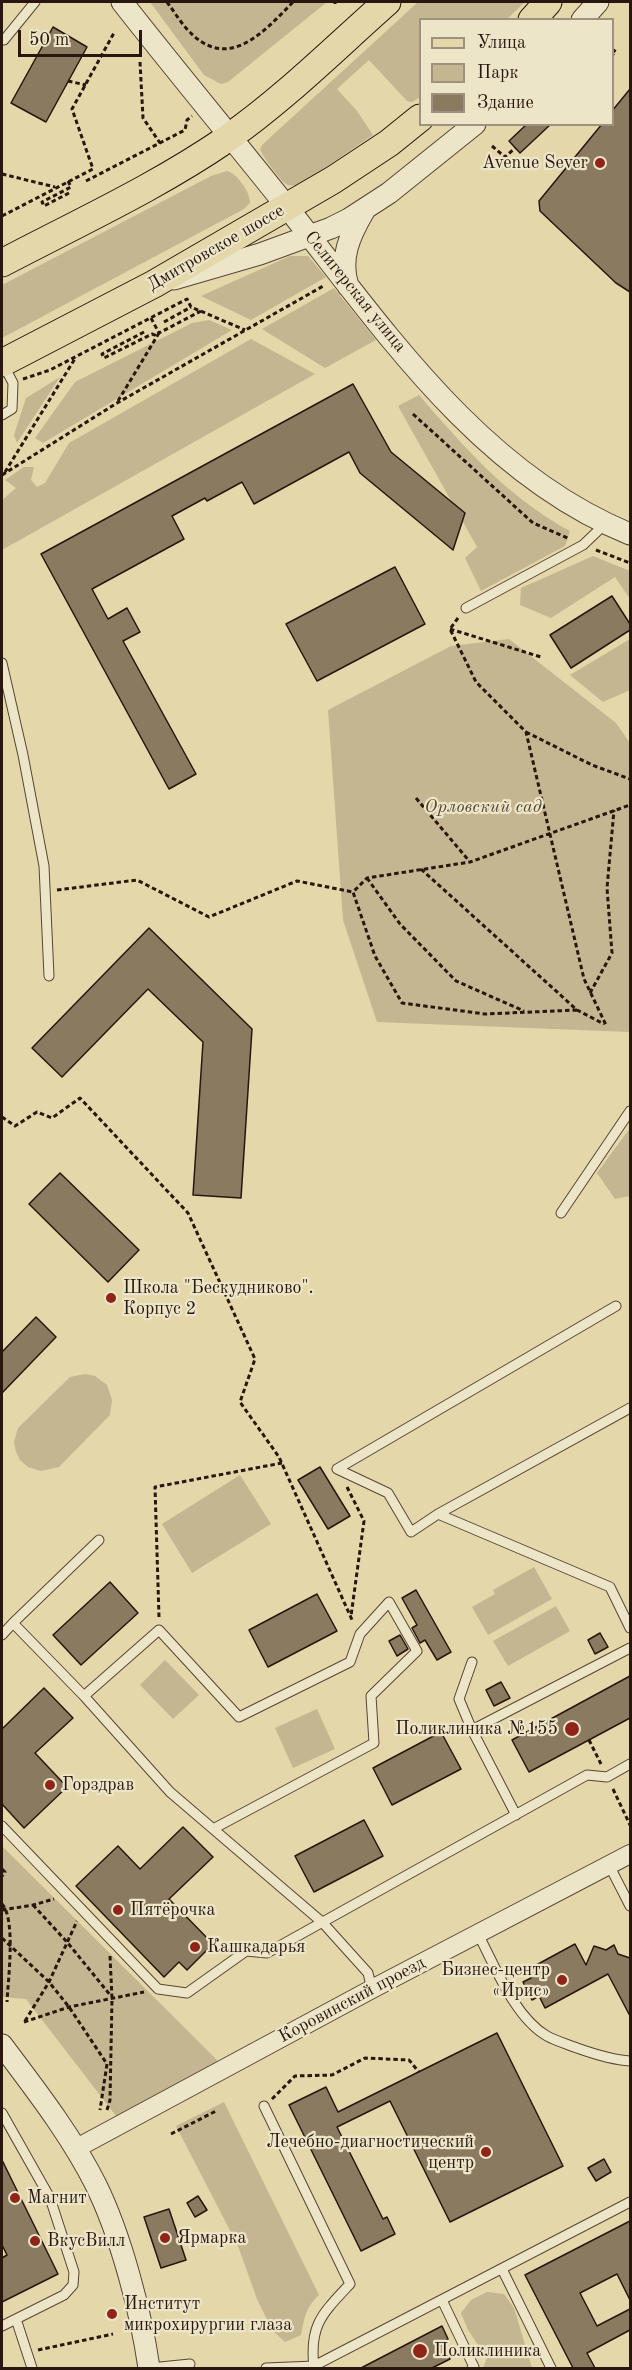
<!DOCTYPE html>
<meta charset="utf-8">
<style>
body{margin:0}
#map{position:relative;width:632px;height:2370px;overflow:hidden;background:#e4d7aa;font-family:"Old Standard TT",serif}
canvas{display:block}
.frame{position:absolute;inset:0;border:3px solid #28160f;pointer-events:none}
.legend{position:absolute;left:419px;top:18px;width:195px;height:108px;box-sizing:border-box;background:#ede5c8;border:2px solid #9e927e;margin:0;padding:8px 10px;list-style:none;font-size:18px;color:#28160f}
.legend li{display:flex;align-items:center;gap:12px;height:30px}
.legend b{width:30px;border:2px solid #9e927e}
.scale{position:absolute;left:18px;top:30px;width:124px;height:27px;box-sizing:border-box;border:3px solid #28160f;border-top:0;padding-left:8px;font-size:18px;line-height:21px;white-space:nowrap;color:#28160f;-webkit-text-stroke:4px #ede5c8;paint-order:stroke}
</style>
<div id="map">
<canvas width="632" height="2370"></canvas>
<div class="frame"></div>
<ul class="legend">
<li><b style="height:8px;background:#e4d7aa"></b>Улица</li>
<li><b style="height:16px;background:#c4b690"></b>Парк</li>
<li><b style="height:16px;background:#8a7a60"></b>Здание</li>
</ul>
<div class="scale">50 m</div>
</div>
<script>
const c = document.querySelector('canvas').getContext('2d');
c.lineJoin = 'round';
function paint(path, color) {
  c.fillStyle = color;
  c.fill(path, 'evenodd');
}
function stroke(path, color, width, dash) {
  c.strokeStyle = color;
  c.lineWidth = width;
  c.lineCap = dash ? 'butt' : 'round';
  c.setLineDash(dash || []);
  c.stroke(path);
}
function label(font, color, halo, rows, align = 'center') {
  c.font = font + ' "Old Standard TT",serif';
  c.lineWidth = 4.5;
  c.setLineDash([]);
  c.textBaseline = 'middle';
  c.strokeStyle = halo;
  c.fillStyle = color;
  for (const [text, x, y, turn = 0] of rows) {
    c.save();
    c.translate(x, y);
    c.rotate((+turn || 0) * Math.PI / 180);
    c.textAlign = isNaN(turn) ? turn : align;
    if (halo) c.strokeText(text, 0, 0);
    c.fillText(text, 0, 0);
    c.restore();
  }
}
const green = new Path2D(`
 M150,2H327L228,82L221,84L204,75Z
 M418,2H525L507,19L420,20V97L412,102L407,101L369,60L337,89L357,111L373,135L301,184C296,185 291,187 286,184C279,179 263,157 260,149L263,144Z
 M227,171C237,174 250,191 250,203L244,209L2,338V285L211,176Z
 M290,256H308L326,277L251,320L201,296Z
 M334,288L376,340L325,368L262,329Z
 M209,320L232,330L43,443L35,438L75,382L192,323Z
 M251,339L315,374L2,550V500L16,488L5,480L24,467H34L31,480L37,487L45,483L69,443Z
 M60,377L17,443L14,435L26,398Z
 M419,395C465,448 507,497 570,531L565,546L481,591L465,558L477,547L398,406Z
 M593,556L630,571V599L615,577L551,618L520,605L521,588Z
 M509,639L616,723L630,743V1032L377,1022L343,920L328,710L451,646Z
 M630,639V690L603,702L570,675Z
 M630,1128V1196L615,1199L597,1173Z
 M85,1374L95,1376L107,1385L112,1400L110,1415L59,1467L41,1471L28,1467L20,1460L16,1452L14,1442L18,1428L70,1377Z
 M240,1475L271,1524L192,1573L162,1524Z
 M534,1567L552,1599L488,1635L472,1607L495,1594L493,1590Z
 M556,1606L570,1631L508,1666L493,1641Z
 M165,1660L199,1695L173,1719L140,1685Z
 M317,1709L335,1749L293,1768L275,1728Z
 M2,1846L219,2062L116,2116L26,1999L2,1997Z
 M224,2102L319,2295C306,2306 304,2319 301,2335L285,2342L272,2330L257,2299L238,2246L176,2126Z
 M487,2292L504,2294L514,2308L532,2368H483L487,2358L468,2330L461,2313L471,2300Z`);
const building = new Path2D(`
 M53,27L87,47L46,122L11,103Z
 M630,89V292L616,283L540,211L539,201L602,124H612V111Z
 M527,124H551L520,153L509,141Z
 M353,384L391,452L465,513L453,550L360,473L349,452L254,504L242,482L207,501L205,498L172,516L184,539L92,589L108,619L127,608L140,632L123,641L196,774L169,789L41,554Z
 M395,567L425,624L317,681L286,624Z
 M612,596L630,624V630L571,668L550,635Z
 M149,928L252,1029L241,1198L193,1195L203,1042L148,989L62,1077L32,1048Z
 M60,1173L139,1250L108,1282L29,1204Z
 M36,1317L56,1337L2,1393V1352Z
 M320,1467L350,1516L328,1529L298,1480Z
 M110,1582L138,1613L81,1665L53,1635Z
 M416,1590L451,1652L437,1660L425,1640L420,1643L412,1628L417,1625L402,1598Z
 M317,1594L337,1631L268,1667L249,1630Z
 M600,1633L608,1647L595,1654L588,1640Z
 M400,1635L408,1649L397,1656L389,1641Z
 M630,1676V1718L529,1772L512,1740Z
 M501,1682L510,1698L494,1706L486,1690Z
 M44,1688L73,1718L35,1753L67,1787L24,1828L2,1804V1729Z
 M441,1732L461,1769L392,1805L373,1768Z
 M364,1820L383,1856L314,1892L295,1856Z
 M183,1827L213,1857L169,1899L213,1944L187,1970L179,1962L164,1977L76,1886L118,1846L140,1869Z
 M575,1944L586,1965L594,1946L606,1950L614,1945L618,1954L630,1958V2016L608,1974L545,2008L539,1996L532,2000L523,1982L531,1978L527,1970Z
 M497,2033L563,2166L450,2222L390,2101L337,2127L383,2219L387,2217L395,2234L361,2251L289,2105L326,2087L338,2112Z
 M604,2159L611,2172L596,2181L588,2168Z
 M2,2160L58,2274L2,2302V2258L7,2255L2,2245Z
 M198,2196L207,2210L195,2217L187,2203Z
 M169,2209L186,2260L161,2268L144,2217Z
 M630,2221V2300L617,2274L580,2293L597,2326L630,2309V2330L587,2353L595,2368H573L525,2275Z
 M442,2326L448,2339L441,2343L450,2359L432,2368H361Z`);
const path = new Path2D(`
 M167,2C173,10 179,20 186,28C226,74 262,34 293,2
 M335,2V4
 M612,49L616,52L612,55
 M140,62L143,118L160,143
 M68,81L86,85
 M492,146L505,157L515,148
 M2,174L55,187
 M68,181L71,187L42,202L44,206L69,193
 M86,181L185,130L187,120L192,116
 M2,216L93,169L72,109L115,31
 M151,318L159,333L201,311
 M164,322L191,307
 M144,332L102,354L104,358L152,334L157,336
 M23,379L50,370L187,299L191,307L245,330
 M118,401L159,333
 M413,414L533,523L570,539
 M5,472L76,357
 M2,475L117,403L325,285
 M596,550L630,563
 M458,618L450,629L476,682L526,732L584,979L606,1025
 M450,629L541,657
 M526,732L592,765L630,779
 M416,798L470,862
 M421,869L577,1010L604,1024
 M367,878L400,924L456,981L524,1011
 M57,890L137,880L209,917L297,881L353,892
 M590,993L612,953L607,888L614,810
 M577,1010L485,1014L402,1003L375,956L353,892L367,878L470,862L630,805
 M2,1117L15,1126L37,1112L52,1118L80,1098L188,1213L255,1359L240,1402L279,1457L353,1622
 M347,1487L364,1521L351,1616
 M159,1617L155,1487L282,1463
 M589,1740L601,1764
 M613,1789L630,1825
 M2,1869L5,1872L2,1876
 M2,1904C16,1919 8,1980 7,2002
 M33,1905L67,1942L111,1996
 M2,1910L33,1905L54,1899
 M2,1938L49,1982L69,2007L107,2064L100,2110
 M25,2021L49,1982L77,1921
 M24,2022L69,2007L144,1992
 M272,2099L295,2076L332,2075L365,2058L409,2060L419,2072
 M107,2110L110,2100L112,1998L110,1956
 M171,2134L216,2111
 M38,2350L113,2334`);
const service = new Path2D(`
 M4,40L35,2
 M2,415L12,409L13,383L4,366
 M466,608L583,545L605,524
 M2,663L23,755L44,866L49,976
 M561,1213L630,1111
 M337,1469L388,1493L411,1532L438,1514L610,1587L630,1628
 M337,1469L616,1306
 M438,1514L630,1408
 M13,1623L99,1540
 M2,1635L13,1623L84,1696L170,1792L323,1923L368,1973L372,1989
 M472,1662L459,1699L472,1730L516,1815
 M84,1696L159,1630L239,1717L350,1662L360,1634L389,1602L417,1651L371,1696L374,1743L213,1829
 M472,1730L630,1648
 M2,1826L158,1989L187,1993L246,1951L267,1953L587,1775L607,1777L630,1764
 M609,1865L630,1906
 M478,1934C495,1966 515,2018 547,2036C556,2041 567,2044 577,2048C594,2054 612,2060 630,2061
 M264,2106L350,2284C322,2314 309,2325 314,2368
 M2,2113L50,2198L74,2272L73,2285L64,2295L2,2326
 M502,2269L551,2368
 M442,2300L474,2367L472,2368
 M16,2319L32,2368
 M150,2368L190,2364
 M266,2368L314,2366L630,2202`);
const minor = new Path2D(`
 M75,2149L372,1989L630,1854`);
const tertiary = new Path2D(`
 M122,2C176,71 232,138 287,207C384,330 480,473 630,534
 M582,20L598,2
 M174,279L260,254L331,228L349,219L389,193L475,124
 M348,286C339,258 350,235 364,211
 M2,2045C35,2089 71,2135 96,2185C121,2236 141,2312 149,2368`);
const primary = new Path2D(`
 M532,20L548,2
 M2,263C78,223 157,187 228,138C285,98 335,48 387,2
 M2,363L154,284L333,180L389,143L420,118`);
const markers = [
 [600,163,6,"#8f2418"],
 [111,1298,6,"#8f2418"],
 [572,1729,8,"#8f2418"],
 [50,1785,6,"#8f2418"],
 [118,1910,6,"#8f2418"],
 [195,1947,6,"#8f2418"],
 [562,1980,6,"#8f2418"],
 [486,2152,6,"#8f2418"],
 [15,2198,6,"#8f2418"],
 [165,2238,6,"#8f2418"],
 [35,2241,6,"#8f2418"],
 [112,2314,6,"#8f2418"],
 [420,2351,8,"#8f2418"]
];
const poiNames = [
 ["Avenue Sever",588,163,"right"],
 ["Школа \"Бескудниково\".",123,1288],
 ["Корпус 2",123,1309],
 ["Поликлиника №155",558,1729,"right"],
 ["Горздрав",62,1785],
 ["Пятёрочка",130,1910],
 ["Кашкадарья",207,1947],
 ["Бизнес-центр",550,1970,"right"],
 ["«Ирис»",550,1991,"right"],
 ["Лечебно-диагностический",474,2142,"right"],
 ["центр",474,2163,"right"],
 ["Магнит",27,2198],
 ["Ярмарка",177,2238],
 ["ВкусВилл",47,2241],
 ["Институт",124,2304],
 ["микрохирургии глаза",124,2325],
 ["Поликлиника",434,2351]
];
const streetNames = [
 ["Дмитровское шоссе",216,248,-30],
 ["Селигерская улица",355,292,51],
 ["Коровинский проезд",352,2000,-28]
];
const parkNames = [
 ["Орловский сад",483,807]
];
paint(green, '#c4b690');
paint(building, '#8a7a60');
stroke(building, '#28160f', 1.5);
stroke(service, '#574636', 11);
stroke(minor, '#574636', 20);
stroke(tertiary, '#574636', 23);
stroke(primary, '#28160f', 29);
stroke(path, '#28160f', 3, [4.5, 3]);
stroke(service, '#ede5c8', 9);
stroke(minor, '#ede5c8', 18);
stroke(tertiary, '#ede5c8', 21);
stroke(primary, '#e4d7aa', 27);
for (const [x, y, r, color] of markers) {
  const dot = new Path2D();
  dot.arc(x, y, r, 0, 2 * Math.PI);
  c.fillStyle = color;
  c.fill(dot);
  stroke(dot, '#ede5c8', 2);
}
label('18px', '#28160f', '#ede5c8', poiNames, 'left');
label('18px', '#28160f', '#ede5c8', streetNames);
label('italic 18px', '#574636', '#ede5c8', parkNames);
</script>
